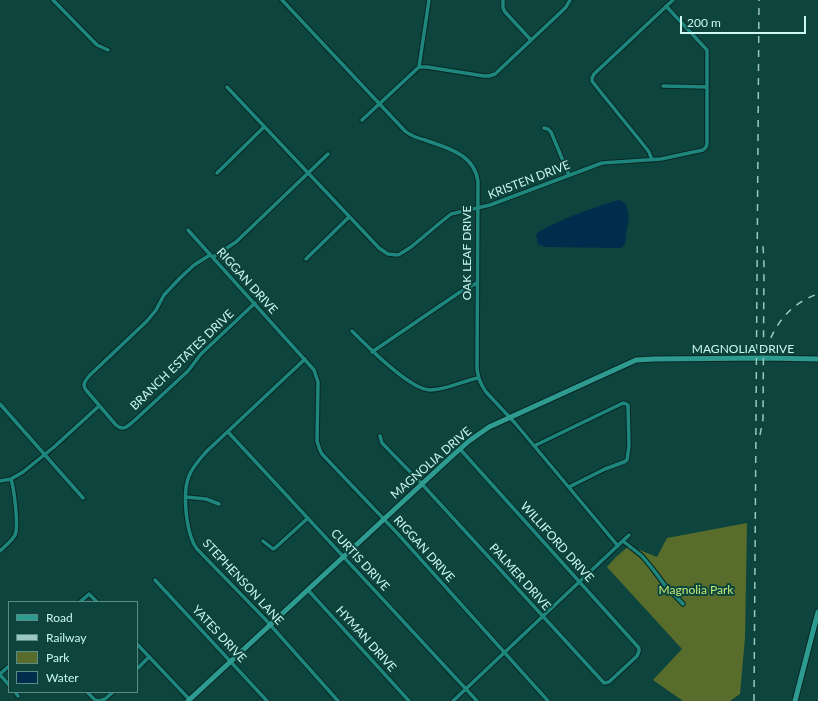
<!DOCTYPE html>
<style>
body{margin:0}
#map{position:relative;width:818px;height:701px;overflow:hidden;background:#0e443e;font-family:Lato,sans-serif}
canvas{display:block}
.legend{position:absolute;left:8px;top:601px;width:130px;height:92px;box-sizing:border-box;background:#0e443e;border:1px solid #5a8c85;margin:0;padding:5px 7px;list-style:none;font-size:12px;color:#cbf7f0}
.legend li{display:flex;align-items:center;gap:8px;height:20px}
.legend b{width:20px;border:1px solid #5a8c85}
.scale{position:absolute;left:680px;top:16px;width:126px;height:18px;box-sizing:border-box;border:2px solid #cbf7f0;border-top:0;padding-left:5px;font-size:12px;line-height:14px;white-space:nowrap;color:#cbf7f0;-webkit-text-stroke:3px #0e443e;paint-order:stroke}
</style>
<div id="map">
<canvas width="818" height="701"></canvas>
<ul class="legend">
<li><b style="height:5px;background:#2e9b90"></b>Road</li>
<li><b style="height:5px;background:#9ac8c1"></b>Railway</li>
<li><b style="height:11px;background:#586d2b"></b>Park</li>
<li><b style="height:11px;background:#002d4c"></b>Water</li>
</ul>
<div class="scale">200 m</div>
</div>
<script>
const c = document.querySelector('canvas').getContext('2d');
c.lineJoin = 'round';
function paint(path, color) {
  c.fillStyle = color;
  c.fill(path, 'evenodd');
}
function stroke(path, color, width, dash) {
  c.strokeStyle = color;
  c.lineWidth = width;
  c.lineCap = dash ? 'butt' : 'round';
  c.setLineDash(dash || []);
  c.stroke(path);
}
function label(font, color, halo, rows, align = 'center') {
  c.font = font + ' Lato,sans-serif';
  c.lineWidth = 4;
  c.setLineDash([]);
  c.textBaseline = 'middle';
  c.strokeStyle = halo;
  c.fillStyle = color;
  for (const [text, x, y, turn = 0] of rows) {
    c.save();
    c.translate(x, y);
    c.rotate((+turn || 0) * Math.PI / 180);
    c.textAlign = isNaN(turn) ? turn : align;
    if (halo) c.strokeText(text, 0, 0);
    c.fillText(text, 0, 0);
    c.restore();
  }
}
const green = new Path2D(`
 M747,523L745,638L740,694L730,701H683L653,680L682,649L607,567L616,557L630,545L637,549L657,557L667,538Z`);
const water = new Path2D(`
 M619,200C633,204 628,224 626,234C625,240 627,244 621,248L545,247L538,244L536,235L537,233C563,218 591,208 619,200Z`);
const street = new Path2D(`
 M53,0L97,45L108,50
 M282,0L405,131C411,136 417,138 425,140C447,148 475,154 478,182L477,369C478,378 481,385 486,392L515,423L618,546
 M503,0V8L505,12L531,40
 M419,67H427L484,76H489L495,74L561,12L566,7L570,0
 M419,67L429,0
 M663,86L707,87
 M227,87L379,248L388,254L398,255L400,254L411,247L441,222L451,214L490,205L602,163L661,159L703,150L706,147L707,144V50L666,6
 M362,120L419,67
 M544,128L548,129L551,132L569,175
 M652,160L649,152L646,148L599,90L592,81V78L594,74L673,0
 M217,173L264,127
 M188,230L314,370L318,382L317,441L320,450L322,454L398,534L548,701
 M210,255L194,265L180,278L164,295L156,310L147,321L89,376C85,381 82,385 86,390L116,425C124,432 129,425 135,420L188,371L201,354L255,303
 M213,257L236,242L328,154
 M306,259L349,217
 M352,331C367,346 410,390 430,390C447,390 462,381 478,378
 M372,352L460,292L477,283
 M305,359L207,451C200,459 193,466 189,476C182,493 186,534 197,549L265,619L338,701
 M0,404L83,498
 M228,432L477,701
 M380,436L382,443L421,483L604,683L609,682L637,656L639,651V648L460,449
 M534,446L621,404L624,403L628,405L629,446L627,460L624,462L605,469L569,487
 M0,481L11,479L23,472L54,447L99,406
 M186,497L206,499L219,504
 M263,541L273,549L275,548L308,518
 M623,541L642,556L652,568L664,584L683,604
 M0,551C5,546 12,541 15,535C19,526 14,489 11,479
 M155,580L267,701
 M308,590L409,701
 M80,602L89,594L97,602
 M137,644L190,700
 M137,669L149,657
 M0,674L9,666
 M0,675L9,685
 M15,692L18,696
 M87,692L95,700L98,701
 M99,701L105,699L113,692
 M453,701L629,535`);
const secondary = new Path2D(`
 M188,701L451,457L469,441L489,427L636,360L654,359L765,358L818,359
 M795,701L818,612`);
const rail = new Path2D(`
 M766,351C774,324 791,303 818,294
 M760,435L763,419L764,265L763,245
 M754,701L759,0`);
const streetNames = [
 ["KRISTEN DRIVE",529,180,-21],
 ["OAK LEAF DRIVE",467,253,-90],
 ["RIGGAN DRIVE",247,281,48],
 ["MAGNOLIA DRIVE",743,349],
 ["BRANCH ESTATES DRIVE",182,360,-44],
 ["MAGNOLIA DRIVE",431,463,-41],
 ["WILLIFORD DRIVE",557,542,48],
 ["RIGGAN DRIVE",424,549,48],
 ["CURTIS DRIVE",360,560,47],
 ["PALMER DRIVE",520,577,48],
 ["STEPHENSON LANE",243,582,47],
 ["YATES DRIVE",219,634,47],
 ["HYMAN DRIVE",366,639,48]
];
const parkNames = [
 ["Magnolia Park",696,590]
];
paint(green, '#586d2b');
paint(water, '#002d4c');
stroke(street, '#082724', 5.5);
stroke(secondary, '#082724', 7);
stroke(street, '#1e877d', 3.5);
stroke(secondary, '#2e9b90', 5);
stroke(rail, '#9ac8c1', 1.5, [7, 7]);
label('12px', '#cbf7f0', '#0e443e', streetNames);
label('12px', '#c4ec76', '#0e443e', parkNames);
</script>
